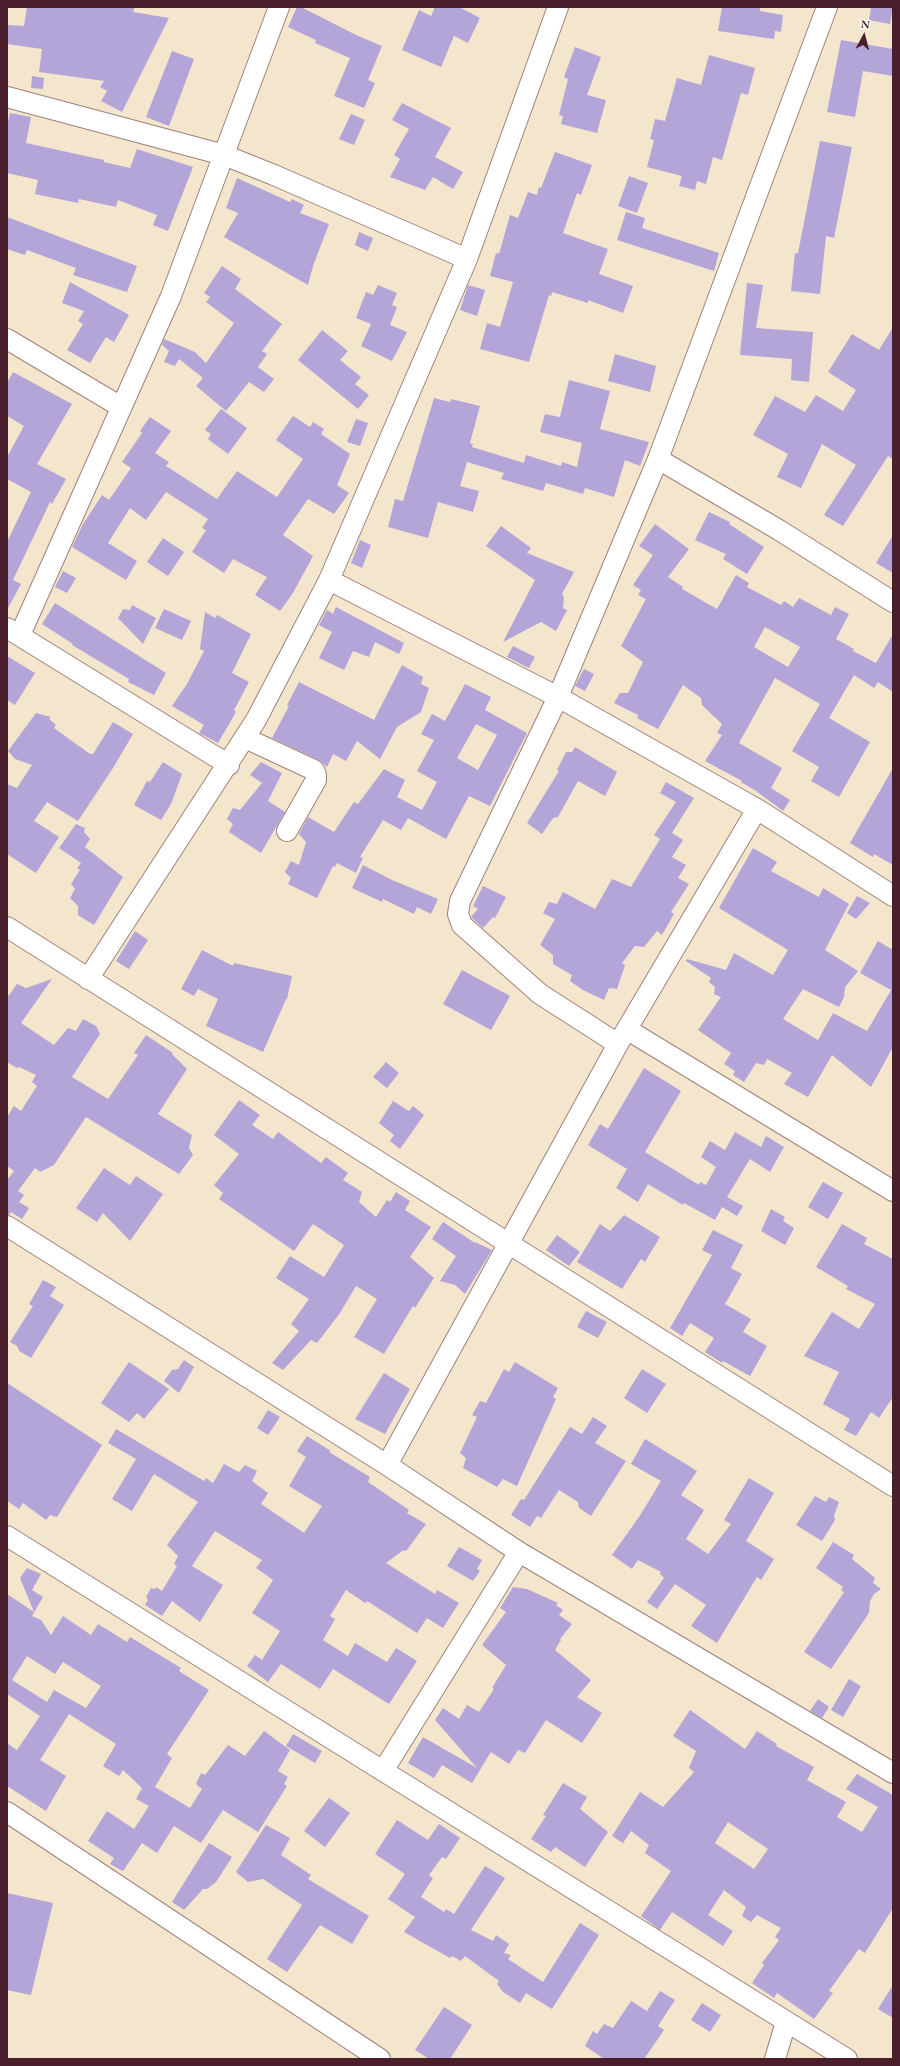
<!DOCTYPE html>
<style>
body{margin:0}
#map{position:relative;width:900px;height:2066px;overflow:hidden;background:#f4e5cd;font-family:"EB Garamond",serif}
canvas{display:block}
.frame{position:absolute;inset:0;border:8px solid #4a1f2b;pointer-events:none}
.north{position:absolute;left:844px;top:16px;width:40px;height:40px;-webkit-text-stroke:3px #fdfcf7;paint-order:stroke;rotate:7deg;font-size:11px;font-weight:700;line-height:16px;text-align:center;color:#4a1f2b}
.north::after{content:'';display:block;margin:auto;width:14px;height:18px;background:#4a1f2b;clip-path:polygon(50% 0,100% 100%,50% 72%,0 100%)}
</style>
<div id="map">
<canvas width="900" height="2066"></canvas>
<div class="frame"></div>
<div class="north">N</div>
</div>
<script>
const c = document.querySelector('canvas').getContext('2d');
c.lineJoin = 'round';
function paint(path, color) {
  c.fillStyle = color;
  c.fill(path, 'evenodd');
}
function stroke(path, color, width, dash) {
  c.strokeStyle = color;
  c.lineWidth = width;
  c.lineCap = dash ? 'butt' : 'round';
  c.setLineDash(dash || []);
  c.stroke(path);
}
const building = new Path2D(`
 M27,7H135L133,12L169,18L122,112L101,101L107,91L100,87L104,81L39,72L42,49L7,44V25L24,26Z
 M297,7H301L356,35L382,46L368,80L375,83L364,108L334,96L350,58L315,43L316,40L288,27Z
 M435,7H459L480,18L468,43L454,36L441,67L402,50L419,10L431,16Z
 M722,7H760V11L783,15L781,32L775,31L774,39L718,31Z
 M871,7H893L890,24L869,20Z
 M841,40L893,49V76L863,71L855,117L827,112Z
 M575,47L601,57L587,95L606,100L597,133L561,124L563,116L559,115L568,79L564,77Z
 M172,51L194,59L169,126L146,117Z
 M709,55L755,68L748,95L741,93L722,160L713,157L706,184L697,181L695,190L679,186L682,176L647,167L654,140L650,139L655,119L665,121L677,78L701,85Z
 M32,76L44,78L43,89L31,88Z
 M402,103L451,128L435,157L463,172L453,189L433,177L425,190L390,177L400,159L394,155L409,129L392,120Z
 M10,113L31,117L26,143L104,160V162L130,168L137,149L193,167L168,231L153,225L157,215L118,200L116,207L79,199L78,203L35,194L38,180L7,173V126Z
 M351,114L365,120L354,145L339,139Z
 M820,141L852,147L834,238L826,236L820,294L791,291L795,253H798Z
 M555,152L592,165L581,195L577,193L563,233L608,249L599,274L633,286L623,313L588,300V303L552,292L551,296L549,295L529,362L480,349L487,323L500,327L513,282L490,276L496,253L499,254L510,215L518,218L528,192L537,195L539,187L541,188Z
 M629,176L648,183L637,213L618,206Z
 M237,178L290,202L292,199L304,205L300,213L329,224L313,266L308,285L224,237L238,213L226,208Z
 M626,212L645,218L642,228L719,253L714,271L617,240Z
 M7,217L137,266L127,292L73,275L76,268L27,250L25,255L7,249Z
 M359,232L373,238L368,251L355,245Z
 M222,266L241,279L235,289L282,324L262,351L267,354L258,367L274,379L264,392L249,382L226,411L196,386L203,378L179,359L175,366L164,362L169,351L162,345L164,339L195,352L206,363L234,323L206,302L210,297L204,293Z
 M70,282L129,315L114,342L106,337L90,363L67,350L83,324L78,321L84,311L62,303Z
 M747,283L763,285L756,328L813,332L809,382L791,380L792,359L740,355Z
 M378,285L397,293L392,305L397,307L390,325L407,332L392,361L361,346L371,324L356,318L366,292L373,295Z
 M468,285L485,290L477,316L460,310Z
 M893,327V459L888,456L843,526L824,515L856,465L822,444L801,488L777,477L788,454L753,435L775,396L805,412L816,395L843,411L856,390L828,372L852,334L879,350Z
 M322,330L348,351L340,360L361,377L355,384L369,395L358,409L298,360Z
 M615,354L656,366L650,392L608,381Z
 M13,372L72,404L37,464L66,479L52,504L50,502L13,580L21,584L7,610V542L31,492L7,479V457L24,426L7,416V383Z
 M569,380L610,391L600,429L649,442L640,466L625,460L614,497L585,488L583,494L546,483L543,491L501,479L504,473L467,462L460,486L479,491L473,512L438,502L428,538L388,527L395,499L403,501L434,398L450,402L451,399L480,406L470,443L473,444L472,447L524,463L526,455L561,466L562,462L577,467L582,443L540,432L545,414L560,417Z
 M221,409L247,428L228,454L208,439L211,434L205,430Z
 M293,416L310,427L313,422L324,429L321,434L350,454L337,485L349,493L334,514L308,499L283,535L313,556L293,593L280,611L255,595L267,577L233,559L224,573L192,552L206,530L202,528L208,519L166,492L146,520L130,508L108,543L137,561L126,580L72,547L83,524L102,495L109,500L131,468L122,462L142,433L140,431L150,417L171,431L155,453L169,462L166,466L217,499L237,471L277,497L303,459L276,440Z
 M356,419L368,423L360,446L347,442Z
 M709,512L730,522L729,524L764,547L747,574L723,559L726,554L695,540Z
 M655,524L689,549L668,577L683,587L682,589L717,609L736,575L749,583L747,587L781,605L784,601L793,607L799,598L831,615L835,607L849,614L836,639L854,649L853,651L876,663L893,634V692L878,682L874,688L854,675L829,718L870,742L839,797L811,781L819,767L792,751L820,704L775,678L739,743L782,768L771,788L790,800L783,811L756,791L741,782L742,781L705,761L722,735L717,733L722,724L702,705L701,698L683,685L658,729L637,718L638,715L614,703L620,693H628L643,662L621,646L646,599L638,595L641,590L633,585L653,555L639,546ZM765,627L800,647L788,667L754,647Z
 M501,526L531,548L527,553L574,572L562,594L564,598L563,608L567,610L556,631L541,622L503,642L535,580L486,546Z
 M893,535V573L876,563Z
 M163,538L184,552L168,576L147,562Z
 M360,540L371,545L362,568L351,563Z
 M63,571L76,578L67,593L55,587Z
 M55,603L166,673L154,695L128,682L129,679L72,645L73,644L42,624Z
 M132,605L156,618L143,644L118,618L123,609L130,610Z
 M336,607L404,643L399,654L375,642L369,657L353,651L344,670L319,658L332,632L319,625L327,610L333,614Z
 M164,609L191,621L182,640L155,628Z
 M205,612L215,618L217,615L251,634L232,673L249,682L234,710L236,712L218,743L199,733L204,725L172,706L187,684L204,651L200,649Z
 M513,646L535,657L529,668L507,657Z
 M7,656L35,673L15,705L7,700Z
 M402,665L423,677L421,684L429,688L421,712L397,727L380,759L357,741L346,761L333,754L327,767L319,760L272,738L289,706L287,705L299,682L374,720Z
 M584,669L594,674L585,691L575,686Z
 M465,684L491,697L485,710L527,733L490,806L469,796L446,839L408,818L401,830L383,820L360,857L363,858L356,873L337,863L335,867L333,866L317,898L288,884L291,878L285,872L291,861L299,865L306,842L299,834L308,817L334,832L354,802L358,804L384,769L405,780L397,797L422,810L437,782L417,771L434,740L421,734L432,714L445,721ZM476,724L497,735L478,770L457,758Z
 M36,713L51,717L49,719L56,725L54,728L90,754H93L113,722L133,734L113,768L78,821L47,802L34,821L59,837L36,873L7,854V784L17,788L32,765L15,759L8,751Z
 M575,747L617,772L605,796L578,781L558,817L553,818L542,834L527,823L559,771L557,770L566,752H572Z
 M163,762L182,774L171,804L161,820L134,805L147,781L150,782Z
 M261,762L282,773L268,801L285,812L261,853L229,832L233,824L227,819L233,808L240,810L262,783L250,775Z
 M893,768V865L874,854L873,857L850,843Z
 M666,782L694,798L672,833L683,840L672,857L686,865L678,878L689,884L671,912L674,914L662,935L657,931L644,947L635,946L622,963L625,965L617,989L609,988L604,1000L583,990L570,981L572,975L553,964V955L540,945L555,919L543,913L549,902L557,904L563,892L595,909L612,879L631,887L660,839L654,835L676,802L660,793Z
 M76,824L85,828L84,832L90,839L85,847L123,877L94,925L78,915V906L70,898L75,889L71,884L80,870L77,868L81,863L59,848Z
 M753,848L777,862L771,871L819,897L823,888L849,904L825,950L858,971L845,987L844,997L839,1007L803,989L783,1019L818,1040L833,1013L867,1031L891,990L860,973L878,941L893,950V1047L871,1087L832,1055L808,1097L784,1084L792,1073L767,1059L764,1065L756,1063L744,1082L733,1075L735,1071L724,1064L731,1053L698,1030L721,997L714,994L715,987L709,982L711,978L686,961L687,959L726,970L734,953L773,975L788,950L719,908Z
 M363,865L392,880L438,899L431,914L417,907L414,914L383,899L382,902L352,888Z
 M483,886L506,897L495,918L493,917L483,928L471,917L478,909L473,906Z
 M857,896L870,903L856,919L847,913Z
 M135,931L148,940L129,969L116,961Z
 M202,950L233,966L234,963L292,976L287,999H286L263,1052L206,1026L218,999L198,989L194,996L181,989Z
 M462,970L510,996L491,1030L443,1004Z
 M52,979L21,1023L54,1045L68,1028L76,1031L83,1019L96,1026L100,1034L72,1077L108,1099L138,1055L134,1053L146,1035L173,1053L172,1054L187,1069L158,1114L192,1135L189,1148L193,1155L179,1174L86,1117L54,1165L40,1172L35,1168L18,1191L24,1195L19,1202L29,1208L22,1219L11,1212L9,1215H7V1180L14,1171L7,1166V1117L14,1106L21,1111L37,1086L32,1082L36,1075L19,1067L17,1068L7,1062V998L17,984L26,988Z
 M386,1062L399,1073L387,1088L373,1077Z
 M644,1068L681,1091L645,1152L699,1185L700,1182L706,1185L716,1167L701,1157L710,1141L725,1150L735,1132L761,1147L766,1136L784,1147L770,1172L750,1159L727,1197L743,1206L737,1216L722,1207L715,1220L684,1203L683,1205L648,1184L638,1202L616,1188L627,1169L588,1145L600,1124L608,1129Z
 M239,1100L260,1115L252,1125L273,1139L278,1132L321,1163L326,1157L348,1173L343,1180L362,1192L359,1202L376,1217L387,1200L390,1202L396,1192L410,1201L405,1210L431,1227L410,1257L434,1278L415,1308L413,1306L384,1354L354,1337L377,1299L356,1286L340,1313L317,1343L311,1340L283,1370L272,1363L299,1331L291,1324L309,1299L276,1278L290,1256L324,1277L344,1245L313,1224L294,1251L219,1199L223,1193L214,1185L239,1154L214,1135Z
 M393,1101L409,1111L413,1106L424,1115L400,1149L390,1141L394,1135L379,1123Z
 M104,1168L130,1185L136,1176L163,1194L130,1241L103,1213L97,1222L76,1208Z
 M823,1182L843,1193L828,1219L808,1207Z
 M771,1209L785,1217L783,1221L794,1228L785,1245L761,1231Z
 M624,1215L660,1237L645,1262L641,1259L622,1289L577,1262L600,1224L610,1231Z
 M443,1222L475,1243V1242L492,1250L465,1294L455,1285L440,1281L456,1256L432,1239Z
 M842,1224L867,1238L864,1244L893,1259V1397L879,1418L871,1412L856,1436L844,1430L850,1419L823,1404L839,1372L804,1356L832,1312L859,1329L875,1304L846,1289L848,1286L816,1267Z
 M713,1230L743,1245L731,1268L742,1274L725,1304L751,1319L743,1332L767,1346L750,1376L723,1361L722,1363L705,1352L714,1338L690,1323L682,1336L670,1328L712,1255L702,1250Z
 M557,1235L580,1252L569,1266L546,1250Z
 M43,1280L56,1287L50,1296L64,1305L31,1358L19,1351L17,1346L10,1342L33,1306L29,1304Z
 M586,1311L607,1322L598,1338L577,1327Z
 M184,1360L194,1367L179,1393L164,1381L172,1370L178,1369Z
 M129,1362L169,1389L144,1419L137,1413L129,1422L101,1403Z
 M515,1362L558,1388L553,1397L556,1399L517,1486L503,1479L497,1487L463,1468L466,1458L460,1453L477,1417L472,1415L480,1401L486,1403L504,1369L509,1372Z
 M642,1369L666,1384L647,1413L624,1398Z
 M384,1373L410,1389L385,1434L355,1419Z
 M7,1383L102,1445L57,1517L50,1515L46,1520L23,1503L19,1509L7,1501Z
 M268,1410L280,1417L268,1435L257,1428Z
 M593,1417L607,1426L595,1443L626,1461L591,1516L579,1508L578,1502L559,1490L541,1518L537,1516L530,1527L511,1515L521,1499L524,1500L570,1427L582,1434Z
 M116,1429L204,1481L206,1478L213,1483L224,1464L239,1472L245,1465L257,1471L252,1481L268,1493L261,1504L304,1533L322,1506L289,1486L306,1457L297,1451L307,1436L331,1451L329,1452L370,1477L368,1482L409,1510L407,1513L426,1524L407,1550L402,1551L386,1563L435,1594L437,1590L459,1603L443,1628L427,1618L417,1633L367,1601L365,1603L346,1590L330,1616L335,1619L323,1640L348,1656L355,1643L387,1662L396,1648L417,1661L389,1704L333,1669L320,1689L281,1664L268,1682L247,1666L255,1655L262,1660L280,1631L252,1613L273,1580L256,1568L262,1560L215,1531L192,1566L223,1585L200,1622L172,1601L162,1616L145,1605L148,1600L146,1597L151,1588L155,1589L156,1587L162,1591L177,1566L174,1564L178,1556L167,1545L198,1502L154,1474L132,1511L112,1499L136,1459L108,1443Z
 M645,1439L697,1471L681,1495L704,1510L686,1539L708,1554L731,1524L724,1520L749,1478L774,1493L746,1541L774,1559L761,1580L757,1577L717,1643L691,1626L706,1605L675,1584L657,1609L647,1602L664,1578L660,1574L661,1572L638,1560L632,1569L612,1555L639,1517L661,1481L631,1464Z
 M815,1496L826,1502L829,1497L839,1502L834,1516L835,1520L822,1541L796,1525Z
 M833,1542L854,1555L852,1559L875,1578L873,1583L881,1589L874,1594L870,1601L869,1613L831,1669L804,1652L844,1592L841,1590L843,1587L816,1568Z
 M459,1547L482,1560L477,1569L480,1571L473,1581L447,1566Z
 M27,1568L41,1574L32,1590L43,1597L32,1616L41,1620L51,1635L63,1616L91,1635L98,1624L127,1642L130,1637L181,1668L179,1671L209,1690L167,1754L172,1758L155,1787L190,1808L202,1789L196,1784L201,1773L205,1775L228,1745L245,1756L264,1731L290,1750L278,1771L288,1777L284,1784L287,1786L258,1832L223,1810L201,1843L174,1826L157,1853L142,1843L123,1871L110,1864L114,1858L88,1841L107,1811L134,1829L149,1806L136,1799L142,1788L123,1770L119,1776L103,1766L116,1744L69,1714L40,1760L66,1776L46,1811L7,1786V1743L17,1750L40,1716L7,1694V1594L34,1612L20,1578ZM27,1656L55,1674L63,1662L101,1686L86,1708L54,1690L47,1702L12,1680Z
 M513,1587L527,1589L558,1603L556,1605L563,1610L559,1615L572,1624L560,1639L561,1640L555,1650L591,1680L577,1697L602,1713L582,1743L546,1720L525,1753L518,1750L509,1764L491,1752L472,1783L442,1765L434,1778L408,1763L423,1737L477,1768L435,1720L443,1708L459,1719L467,1705L479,1712L494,1689L492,1688L506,1665L482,1645L506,1612L500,1608Z
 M849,1679L861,1686L843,1717L831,1710Z
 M818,1699L829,1707L822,1718L810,1711Z
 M690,1710L745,1749L757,1731L777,1744L776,1746L814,1767L807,1780L846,1802L837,1817L862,1832L878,1807L846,1789L857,1774L893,1795V1908L865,1953L859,1949L829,1991L833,1993L814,2019L777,1993L774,1998L752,1983L764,1965L762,1963L779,1940L775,1937L781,1928L757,1915L751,1922L742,1916L746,1907L724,1890L708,1915L733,1931L723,1946L672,1912L660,1930L641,1916L671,1871L645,1853L649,1845L631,1831L623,1843L612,1836L640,1792L663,1807L694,1772L689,1768L696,1751L673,1736ZM728,1822L768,1849L754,1869L715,1843Z
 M293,1734L322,1751L315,1763L286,1746Z
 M563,1783L587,1797L580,1809L608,1832L585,1867L555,1847L551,1852L531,1839L546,1816L543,1815Z
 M329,1798L350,1813L325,1847L304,1831Z
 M397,1820L428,1840L439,1824L460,1838L446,1859L442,1857L429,1875L433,1878L421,1897L444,1912L446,1909L454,1914L485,1866L505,1878L471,1930L493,1941L496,1935L509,1944L504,1953L511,1955L508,1959L543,1982L580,1923L599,1935L552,2009L526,1993L520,2003L503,1992L497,1984L499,1981L465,1956L461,1961L452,1956L450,1958L404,1932L415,1917L388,1899L405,1874L375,1854Z
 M266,1825L290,1838L281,1855L311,1875L308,1879L369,1916L352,1944L320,1925L287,1972L267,1959L302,1905L263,1879L248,1882L236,1872Z
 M209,1843L232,1857L216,1882L207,1889H203L184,1910L172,1902Z
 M7,1893L53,1903L31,1995L7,1990Z
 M893,1985V2018L878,2009Z
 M660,1991L675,2000L658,2026L664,2030L644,2059H604L585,2046L593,2031L597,2034L604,2024L613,2028L631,2001L647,2011Z
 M702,2003L721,2015L710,2032L691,2020Z
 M444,2007L472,2025L450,2059H429L415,2050Z`);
const minor = new Path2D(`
 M7,97L224,155L274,175L467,259
 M7,339L121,407
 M658,459L827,7
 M329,580L558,697L757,809L893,896
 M7,628L229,765
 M20,635L171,296L279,7
 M245,738L314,770L316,775V780L287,831
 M7,927L893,1486
 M88,979L256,720L329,580L467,259L558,7
 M628,1030L893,1191
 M618,1044L540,994L462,925L458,914L460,901L558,697L658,459L779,530L893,602
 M7,1226L387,1465L519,1552L893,1773
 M387,1465L618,1044L757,809
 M7,1536C287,1710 566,1887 847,2059
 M383,1771L519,1552
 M7,1812L380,2059
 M775,2059L786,2022`);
paint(building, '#b4a5d9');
stroke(minor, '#9f827c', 22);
stroke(minor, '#fff', 20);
</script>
